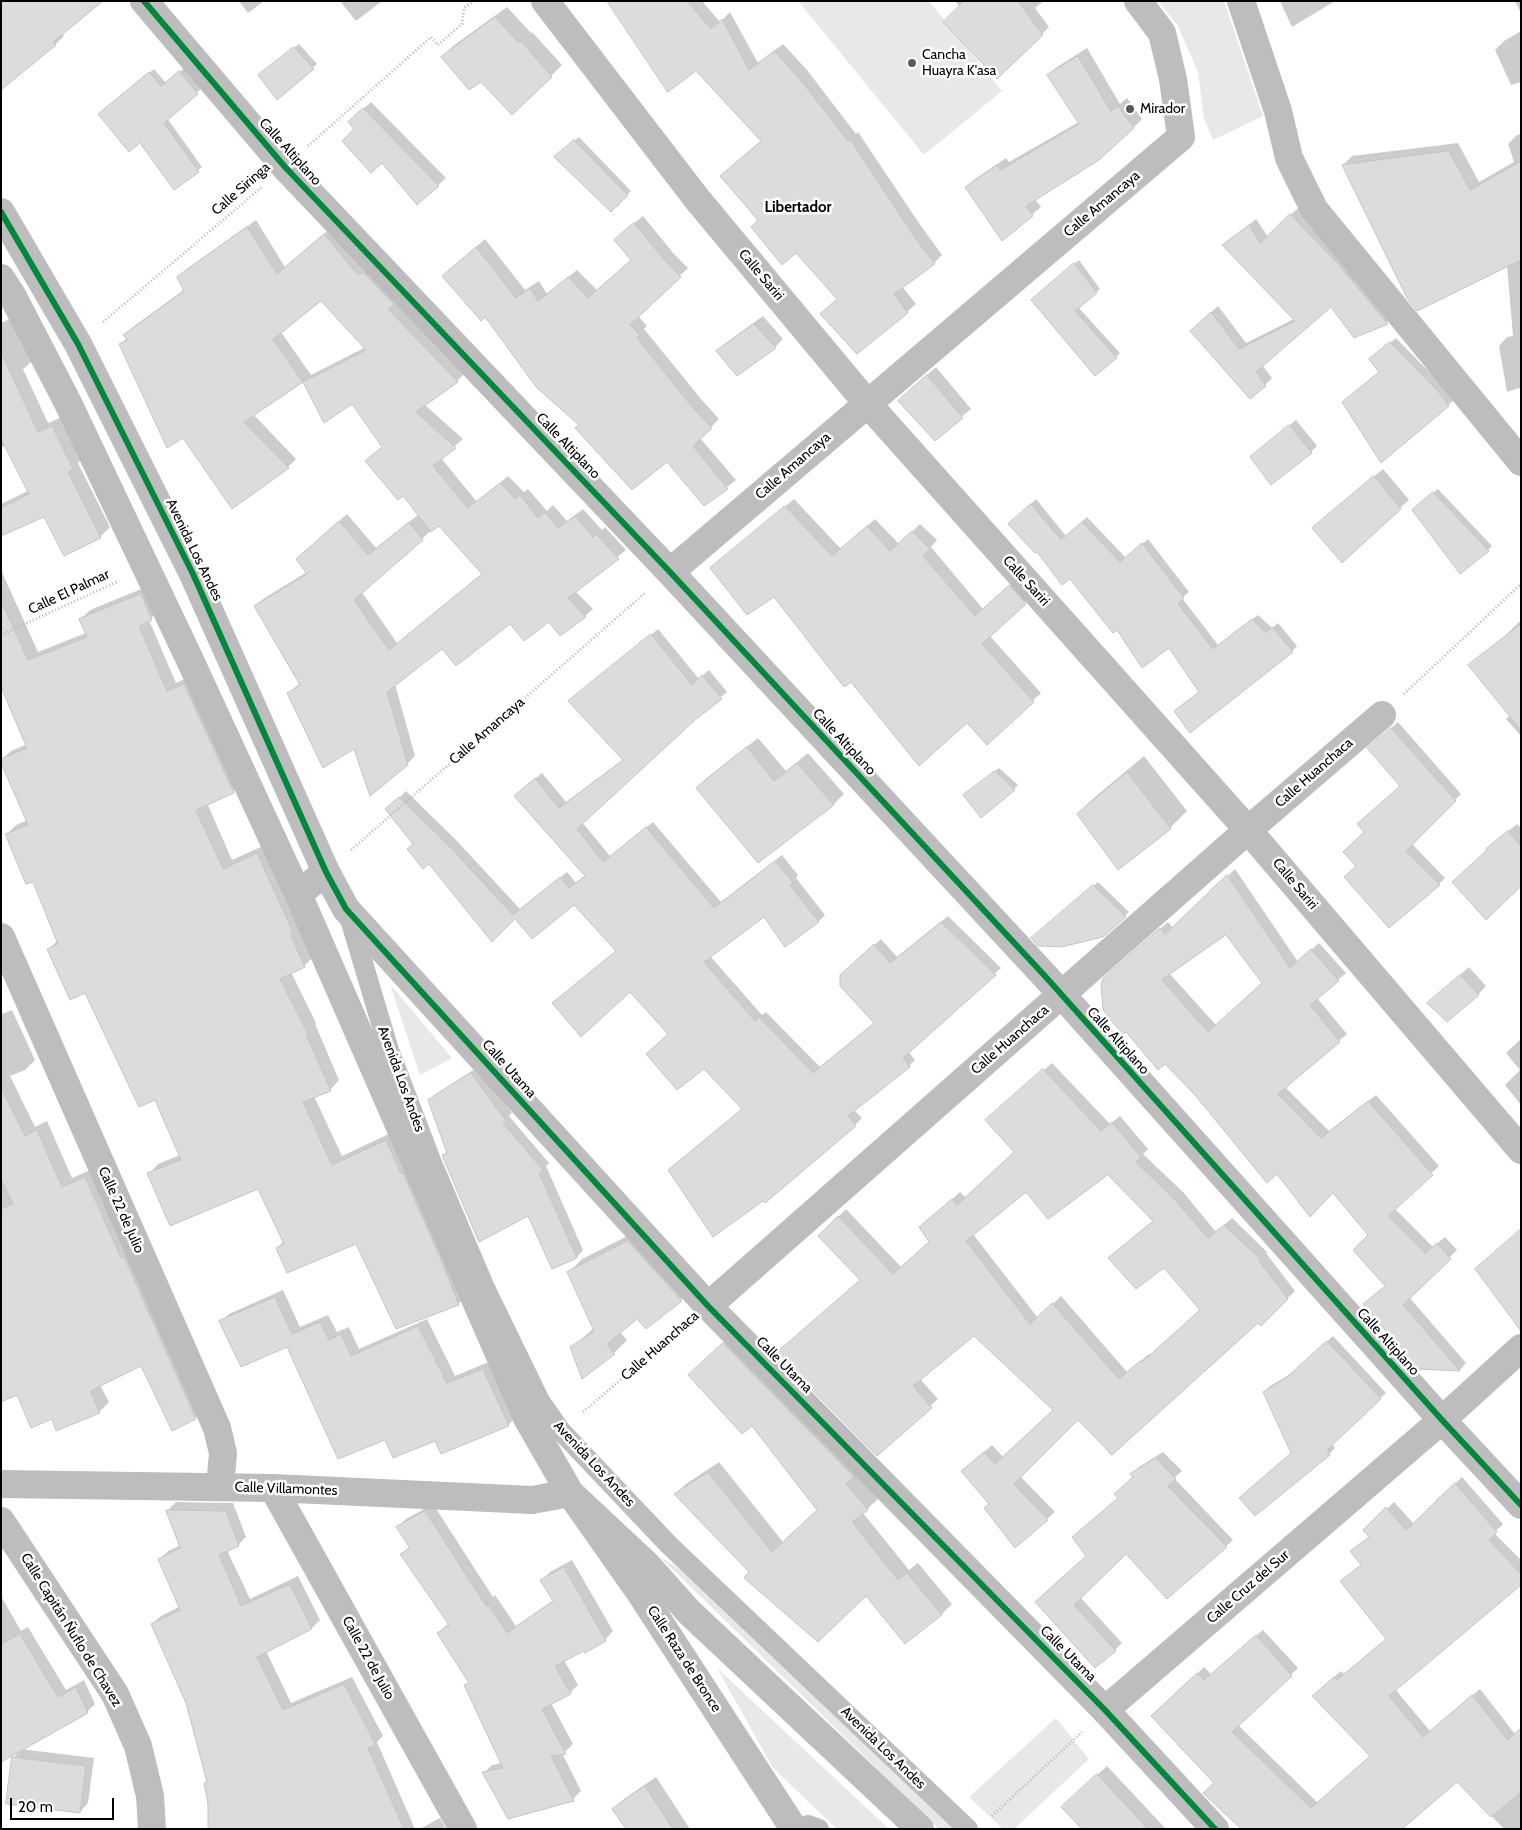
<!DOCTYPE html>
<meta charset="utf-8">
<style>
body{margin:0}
#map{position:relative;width:1522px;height:1830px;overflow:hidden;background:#fff;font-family:Cabin,sans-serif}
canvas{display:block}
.frame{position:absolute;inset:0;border:2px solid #000;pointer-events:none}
.scale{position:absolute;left:10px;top:1798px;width:104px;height:22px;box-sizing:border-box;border:2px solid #000;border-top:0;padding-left:6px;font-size:15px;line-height:18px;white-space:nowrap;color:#000;-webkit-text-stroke:4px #fff;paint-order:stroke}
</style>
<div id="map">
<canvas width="1522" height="1830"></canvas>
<div class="frame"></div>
<div class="scale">20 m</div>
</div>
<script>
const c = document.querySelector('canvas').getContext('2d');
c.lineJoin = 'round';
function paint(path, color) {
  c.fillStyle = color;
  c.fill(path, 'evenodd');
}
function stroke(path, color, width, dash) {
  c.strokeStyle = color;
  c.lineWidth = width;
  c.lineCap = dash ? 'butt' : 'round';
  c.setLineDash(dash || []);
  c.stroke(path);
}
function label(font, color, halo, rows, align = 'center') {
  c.font = font + ' Cabin,sans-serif';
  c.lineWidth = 5;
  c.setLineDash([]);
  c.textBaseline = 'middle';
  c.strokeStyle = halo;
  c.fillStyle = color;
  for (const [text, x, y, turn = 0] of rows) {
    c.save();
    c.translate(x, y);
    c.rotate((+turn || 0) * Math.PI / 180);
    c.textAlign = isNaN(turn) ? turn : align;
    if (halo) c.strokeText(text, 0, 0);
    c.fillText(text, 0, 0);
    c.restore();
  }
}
const green = new Path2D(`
 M798,1H929L1002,91L924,155Z
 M1158,1H1224L1263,116L1213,140L1204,119L1198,72L1178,26Z
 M390,984L452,1058L420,1075Z
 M659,1556L692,1577L958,1829H939Z
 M717,1668L889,1829H837L773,1768Z
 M1056,1718L1089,1759L1014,1829H1003L969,1797Z`);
const shadow = new Path2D(`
 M239,1H264L248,13Z
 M340,1H380L381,2L356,21Z
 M611,1H702L720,22L730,12L758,63L783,44L807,70L856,134L858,132L921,226L942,255L934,263L902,286L916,304L907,312L857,352L838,298L796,251L760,220L730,168L762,140L696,69Z
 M955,1H1044L1035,8L1049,27L1042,34L960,7Z
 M1280,1H1335L1292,27Z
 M1515,1H1521V13Z
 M507,7L531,33L532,32L562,65L551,76L481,80L443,57L453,46Z
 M1521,31V82L1511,85L1495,50L1504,41Z
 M62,33L64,36L56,44L1,88Z
 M299,44L317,64L277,98L264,71Z
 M1087,48L1120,104L1127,98L1142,119L1133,128L1035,199L1041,207L1002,239L966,187L975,179L1006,158L1009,162L1079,122L1048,75L1057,67Z
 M184,68L201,89L167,118L202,167L174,188L140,141L103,110L154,69L166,83Z
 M371,102L446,178L417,204L356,129L357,114Z
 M1521,134V392L1519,388L1507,392L1499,346L1507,337L1513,336L1507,266L1343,165L1352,156L1458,143L1479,182L1514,162L1508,144L1517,135Z
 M579,137L631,191L611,210L560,153Z
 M1298,208L1344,256L1394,316L1387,322L1354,337L1331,305L1262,365L1272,378L1265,385L1198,324L1218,306L1246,343L1294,319L1224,245L1256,219L1268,237Z
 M643,216L674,254L688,268L638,316L647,326L644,329L702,400L719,419L700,438L736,480L704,505L667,460L580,424L452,268L485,239L525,290L539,281L547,294L577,270L597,290L632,260L623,232Z
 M256,220L285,267L332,227L465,373L457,381L425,405L463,439L441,458L477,502L508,476L524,492L528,489L547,511L553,505L567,521L583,509L602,530L605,527L626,550L575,591L593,609L585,616L510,623L442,647L395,684L415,756L407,764L354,748L289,693L300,683L255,606L263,599L307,572L306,551L347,514L376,548L419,514L383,447L353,402L325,421L303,381L253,414L296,459L288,467L232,508L120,345L127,338L125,335L133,327L185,289L179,277L187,269ZM321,299L366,347L311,375L281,332ZM439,524L483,573L397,643L361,591Z
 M1079,260L1100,289L1078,307L1120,353L1116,357L1037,296Z
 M16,316L36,358L23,369L48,423L62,417L82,459L78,463L110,527L100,537L45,515L1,535V504L28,491L6,445L1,448V323Z
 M763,316L783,339L775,347L718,351L726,343Z
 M1396,338L1443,386L1454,400L1382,461L1380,372L1376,354Z
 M936,367L971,409L935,439L908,392Z
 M1296,420L1317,446L1311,452L1258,451Z
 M1383,469L1409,500L1400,508L1323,519Z
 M1438,489L1492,546L1488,550L1414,510Z
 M794,499L841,549L875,519L899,544L920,524L937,540L931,547L983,609L1017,578L1033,595L989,635L1041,693L987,743L967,721L851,680L774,595L720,561Z
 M1036,499L1066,536L1087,517L1126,558L1148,539L1189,592L1182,598L1218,645L1258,615L1272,628L1278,623L1297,646L1292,651L1175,711L1200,692L1169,647L1117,628L1015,519Z
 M1,570L38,652L86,633L80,620L90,610L151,585L161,609L149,620L176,683L193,675L243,782L233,792L207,803L232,860L267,844L314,956L304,966L291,972L316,1023L315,1024L339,1080L330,1090L314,1096L342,1156L395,1131L467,1295L458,1304L357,1242L277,1248L284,1241L259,1187L149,1174L158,1164L180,1155L156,1098L86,991L48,950L58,940L33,880L7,834L16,825L28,820L1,760L11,751L27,744L3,688H1Z
 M1521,620V736L1506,719L1510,715L1475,660L1504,637Z
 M658,629L699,679L709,670L727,692L694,719L582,822L610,856L653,822L721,902L782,855L798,875L796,878L825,915L818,922L764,915L710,956L762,1015L766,1012L820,1067L875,1023L848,969L881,939L897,957L948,916L1001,968L908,1051L915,1060L909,1066L854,1110L862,1118L855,1125L765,1201L743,1108L669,1033L617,950L574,903L515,917L415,843L394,803L406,791L457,841L520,909L567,872L576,883L586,875L522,790L542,773L566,802L624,759L570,701Z
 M1398,722L1461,794L1411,843L1445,878L1439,884L1358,866L1402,785L1375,742Z
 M758,738L786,771L808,753L844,794L834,804L758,861L697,788L708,777Z
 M1144,756L1187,811L1170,828L1119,869L1078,814L1095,797Z
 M999,768L1018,785L1014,789L964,795Z
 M1517,824L1521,828V885L1489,850L1497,840Z
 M1235,869L1298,962L1319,943L1346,973L1317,998L1347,1034L1285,1087L1329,1131L1376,1095L1439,1166L1394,1208L1433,1247L1445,1237L1457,1250L1409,1297L1466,1363L1460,1370L1418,1368L1386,1285L1369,1235L1334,1191L1277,1173L1113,970L1168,922L1173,928ZM1226,933L1263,983L1216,1025L1169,973Z
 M1098,882L1129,912L1125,916L1037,935Z
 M1469,967L1486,986L1478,995H1437Z
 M12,1010L35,1060L25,1070L10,1076L35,1127L47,1121L72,1178L95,1168L205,1408L195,1418L142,1364L100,1385L109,1402L99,1412L53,1418L18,1393L1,1371V1011L2,1014Z
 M1521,1039V1105L1505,1085L1520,1070L1506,1053Z
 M1052,1063L1110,1124L1120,1116L1148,1149L1143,1154L1183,1192L1216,1232L1232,1218L1267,1252L1266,1253L1295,1291L1261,1324L1258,1321L1079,1418L1020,1476L1055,1512L1016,1546L991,1503L963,1471L992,1445L1003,1457L1055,1410L974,1334L920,1379L938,1399L878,1454L861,1280L819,1236L846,1209L901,1267L930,1241L928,1220L960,1192L966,1198L1016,1152L995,1112ZM1108,1174L1154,1220L1109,1258L1164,1266L1201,1310L1150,1356L1149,1354L1127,1372L1061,1296L1038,1318L973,1234L1026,1190Z
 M478,1067L512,1113L509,1116L549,1163L546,1166L583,1250L577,1257L553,1268L529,1214L443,1156L447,1152L429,1100L436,1094Z
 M641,1229L694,1287L681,1300L646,1327L637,1317L620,1332L627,1340L614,1353L572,1347L594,1328L569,1272L582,1259Z
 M283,1290L300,1327L328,1315L337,1332L349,1327L359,1349L427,1319L455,1376L491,1361L516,1417L508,1425L435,1439L386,1438L287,1345L221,1322L229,1314Z
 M734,1334L878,1499L863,1513L909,1570L918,1563L952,1604L942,1614L866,1595L751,1572L675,1494L686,1484L719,1462L783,1542L818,1509L753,1425L700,1365Z
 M1333,1336L1386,1393L1332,1444L1335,1448L1329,1454L1264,1392L1270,1386L1294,1372Z
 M1163,1452L1182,1471L1174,1478L1233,1540L1226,1546L1126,1552L1080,1597L1122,1643L1115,1650L1036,1602L1087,1555L1081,1530L1119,1497L1135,1477L1132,1474L1139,1467Z
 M1462,1477L1503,1524L1494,1533L1521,1560V1584L1395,1689L1430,1731L1480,1689L1515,1734L1521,1729V1829H1504L1457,1780L1243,1829L1215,1783L1160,1709L1204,1667L1211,1674L1263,1630L1298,1668L1238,1725L1318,1803L1371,1756L1320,1689L1341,1671L1344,1674L1387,1639L1362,1564L1352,1551L1370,1536L1365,1530L1394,1502L1414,1524Z
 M176,1502L233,1503L246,1537L238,1545L227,1550L250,1599L298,1576L320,1620L312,1628L266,1651L291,1703L352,1677L383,1736L377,1742L415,1829H208L210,1804L205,1784L208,1781L187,1703L152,1624L161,1616L179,1607L160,1559L168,1551L181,1545L168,1510Z
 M433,1504L493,1597L495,1595L516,1626L554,1600L542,1580L550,1572L572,1560L613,1631L605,1640L564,1660L578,1685L570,1693L551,1703L573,1744L565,1752L562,1753L581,1791L573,1799L509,1817L484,1773L492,1765L502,1763L466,1686L470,1682L438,1633L449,1623L401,1555L409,1547L398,1527L406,1519Z
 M1,1596L21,1631L28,1627L66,1690L84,1680L95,1704L87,1712L21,1749L94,1758L88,1803L80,1812L13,1758L21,1750L1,1760Z
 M1107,1766L1166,1829H1084L1072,1798Z
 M656,1777L690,1829H627L613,1809L624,1799Z
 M440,1818L446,1829H420Z`);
const building = new Path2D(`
 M1,1H103L53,42L56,45L1,90Z
 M607,1H687L711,29L722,19L749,70L774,51L799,78L848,141L850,139L913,235L935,264L894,294L908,313L857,354L820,314L837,299L796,253L782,265L751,227L758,220L720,176L761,141L696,71L668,92Z
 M964,1H1018L1043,35L997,79L943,22Z
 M495,17L519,43L521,41L552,77L512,115L481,82L469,90L441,57Z
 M294,47L314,69L277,100L258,75Z
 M1078,56L1111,111L1118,106L1134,128L1099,160L1026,206L1033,216L1002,241L965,187L997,165L1000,170L1079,124L1047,75Z
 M179,71L198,94L164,123L199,172L174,190L140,143L129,152L98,114L149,72L161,86Z
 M363,108L439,186L417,205L382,163L371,173L342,141L354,129L348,122Z
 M574,140L628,195L611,212L554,157Z
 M1449,151L1470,190L1521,161V260L1417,311L1407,298L1342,165Z
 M1290,214L1337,263L1388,324L1354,338L1331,307L1256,372L1266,386L1250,399L1190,331L1211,312L1239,349L1295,321L1222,245L1249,225L1260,243Z
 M634,223L666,262L681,277L630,325L640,335L637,338L693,408L712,428L693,446L728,489L704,506L667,462L632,490L575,428L579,425L537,388L485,317L481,321L442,276L476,247L516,298L530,288L538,301L568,277L588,298L631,260L614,240Z
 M247,227L277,274L324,234L358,275L363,272L394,304L388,309L458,382L416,412L456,448L433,466L468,508L500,483L515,499L520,495L538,518L545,512L558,528L575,516L593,537L596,534L619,559L568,598L586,617L560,636L549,622L524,641L510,624L456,666L442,649L387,692L408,765L370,796L354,749L323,768L287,693L300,685L254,606L307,574L296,559L339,521L368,555L409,522L423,540L354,600L389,650L482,574L439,526L431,532L403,496L398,500L365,461L382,447L352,404L324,423L303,382L244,422L289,468L232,509L183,438L167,448L119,344L128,340L123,335L184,291L177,277ZM321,301L366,350L303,382L273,340Z
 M1074,263L1097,293L1075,311L1117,358L1095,376L1031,300Z
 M754,324L776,348L737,376L716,351Z
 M1390,342L1438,391L1449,406L1381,463L1342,402L1379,372L1369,359Z
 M1,352L38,432L52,426L73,469L68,472L101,538L64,556L44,517L1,536V508L29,494L1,439Z
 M927,375L963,418L935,441L898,401Z
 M1289,425L1312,453L1271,485L1250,457Z
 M1374,476L1401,509L1342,563L1312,528Z
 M1433,492L1489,551L1460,574L1412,510Z
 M1031,504L1061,540L1082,522L1120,562L1142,543L1184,598L1178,604L1213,649L1252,619L1266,633L1272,627L1293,652L1190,733L1174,711L1199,692L1169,648L1142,668L1117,630L1113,633L1070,579L1062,585L1037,552L1035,553L1008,524Z
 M785,506L832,556L867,526L890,551L912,531L930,549L923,556L975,616L1009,585L1026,604L982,644L1034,702L987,745L967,723L919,766L851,682L844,687L774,597L747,615L710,568Z
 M141,594L152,620L139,626L167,691L184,684L234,793L196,810L223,869L257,853L293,932L290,933L305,967L280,979L308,1034H306L331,1091L303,1102L332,1165L386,1140L401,1174L403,1173L442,1262L459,1305L396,1329L356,1244L287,1273L276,1248L284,1244L258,1189L170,1226L147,1173L181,1160L155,1100L139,1107L85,993L70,1000L47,949L58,944L33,882L26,884L5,834L28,825L1,763V759L27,748L1,687V601L28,660L87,637L79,619Z
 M1521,624V730L1468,665Z
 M651,634L692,685L702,675L722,699L695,720L577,829L603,862L646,827L714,908L775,861L793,882L790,885L819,922L785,947L764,917L704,962L755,1021L759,1017L813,1073L874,1023L840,986V975L874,944L890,963L941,922L996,975L903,1058L910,1067L848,1116L856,1126L765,1203L763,1201L713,1237L668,1170L742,1109L704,1069L677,1090L646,1054L668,1034L630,992L581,1037L552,1003L616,951L574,905L532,939L515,919L492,942L429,864L423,869L407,849L413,844L385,809L399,797L450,847L513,915L560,877L569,888L585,876L514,796L535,778L559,808L623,760L568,701Z
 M1391,728L1456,801L1406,851L1440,885L1389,928L1344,877L1356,866L1343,852L1364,832L1357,824L1400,786L1367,748Z
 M747,747L774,781L797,763L834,805L758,863L696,788Z
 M995,771L1015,790L981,818L963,795Z
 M1127,772L1171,829L1118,870L1077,814Z
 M1508,831L1521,846V886L1486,920L1452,882L1487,850L1486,849Z
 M1227,875L1290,968L1311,949L1339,981L1310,1005L1340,1042L1278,1094L1321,1138L1368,1101L1433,1175L1388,1216L1425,1253L1437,1243L1451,1259L1403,1305L1460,1371L1418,1369L1363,1304L1385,1286L1353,1250L1368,1235L1333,1193L1310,1217L1277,1174L1267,1183L1195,1095L1165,1064L1158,1070L1126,1032L1123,1035L1103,1010L1101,984L1104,977L1160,928L1165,934ZM1226,935L1262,983L1208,1032L1162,980Z
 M1093,885L1126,917L1103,937L1061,947L1038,946L1031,938Z
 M1460,975L1479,995L1447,1022L1427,1003Z
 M1043,1069L1101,1131L1112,1122L1141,1157L1136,1162L1175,1200L1208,1238L1224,1225L1261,1260L1259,1261L1288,1299L1261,1326L1258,1323L1112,1455L1078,1420L1014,1484L1048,1520L1015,1548L984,1508L989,1504L961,1471L984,1452L995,1464L1053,1410L974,1336L913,1386L932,1408L877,1456L776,1353L860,1280L818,1236L838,1216L893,1274L929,1242L919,1227L952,1199L957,1205L1014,1152L985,1120ZM1108,1175L1153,1221L1108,1258L1136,1289L1164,1268L1200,1310L1142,1362L1140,1361L1119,1379L1052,1303L1030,1324L966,1241L1026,1192L1048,1219Z
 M471,1073L506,1121L503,1123L543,1170L539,1173L577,1258L552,1269L528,1216L479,1242L442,1155L447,1153L428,1100Z
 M1,1088L25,1136L37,1130L62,1187L85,1177L121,1258L124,1257L196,1419L172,1431L141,1366L90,1391L100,1413L56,1431L52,1419L31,1428L17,1395L1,1402V1209L13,1204L1,1179Z
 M1521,1229V1331L1475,1269Z
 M628,1241L682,1301L646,1329L637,1319L607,1344L615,1354L582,1379L570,1347L594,1331L567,1272Z
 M275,1297L292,1334L320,1322L329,1340L341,1334L351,1356L418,1326L447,1383L483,1369L509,1426L441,1454L435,1441L393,1458L385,1440L338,1459L287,1347L241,1367L219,1321Z
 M1327,1341L1381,1399L1327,1450L1330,1455L1255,1516L1239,1498L1291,1453L1263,1392L1287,1377Z
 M723,1343L854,1477L846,1484L868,1510L852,1522L898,1580L907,1573L942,1615L905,1644L866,1596L818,1642L744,1578L749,1572L674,1494L708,1472L772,1552L817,1510L752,1426L742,1434L688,1375Z
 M1156,1458L1176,1479L1168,1486L1227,1547L1167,1599L1126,1554L1074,1605L1116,1651L1095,1668L1035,1602L1086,1556L1072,1537L1118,1498L1114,1494L1133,1477L1130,1474Z
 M1455,1483L1497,1532L1489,1540L1521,1574V1585L1389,1696L1423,1737L1472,1695L1508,1740L1521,1728V1792L1491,1817L1457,1782L1402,1829H1241L1203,1793L1214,1783L1151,1716L1197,1673L1204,1680L1256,1635L1292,1676L1232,1732L1311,1808L1370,1756L1312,1696L1334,1677L1337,1680L1386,1639L1340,1581L1361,1565L1350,1551L1369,1537L1363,1530L1386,1507L1406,1530Z
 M166,1510L226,1511L239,1546L219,1555L241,1606L290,1584L312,1629L257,1657L283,1710L344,1684L376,1745L368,1748L404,1829H208V1804L204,1783L207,1782L186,1703L151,1624L180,1610L158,1559L180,1548Z
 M425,1511L487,1607V1602L507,1633L553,1601L540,1580L564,1567L606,1641L585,1653L584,1651L555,1666L571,1694L542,1709L566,1754L551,1756L574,1801L508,1819L482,1772L503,1768L464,1685L469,1683L437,1633L449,1625L400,1554L410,1548L396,1527Z
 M20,1634L58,1697L76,1687L88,1713L1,1762V1645Z
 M12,1757L86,1766L80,1813L6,1804Z
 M1097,1774L1148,1829H1082L1061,1807Z
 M645,1786L673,1829H626L612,1809Z`);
const path = new Path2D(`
 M308,146L431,37L438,45L462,24L464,8L474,1
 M103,322L262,187
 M1,635L119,581
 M1404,694L1521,584
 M351,850L645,593
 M583,1412L685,1325
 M992,1816L1082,1732`);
const service = new Path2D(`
 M349,916L389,1050L432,1163L485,1288L540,1401L561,1431L669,1545L968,1829
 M798,1829L808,1825L819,1829`);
const minor = new Path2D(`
 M144,1L285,167L670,572L1044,975L1442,1420L1521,1505
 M545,1L697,199L867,403L1248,830L1521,1150
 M1241,1L1278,111L1289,158L1314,209L1521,462
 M670,572L1181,137L1173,79L1162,33L1138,1
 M298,894L326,872
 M1,937L217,1428L223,1453L220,1487
 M708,1306L1248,830L1382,715
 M1,1484L273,1488L532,1500L570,1493L641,1594L794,1829
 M273,1488L463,1829
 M1105,1710L1442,1420L1521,1348`);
const tertiary = new Path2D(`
 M1,212L78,344L193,574L326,872L346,909L708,1306L1105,1710L1215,1829
 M1,278L12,295L68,403L189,658L298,894L527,1418L570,1493L648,1566L689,1612L920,1829
 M1,1521L115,1694L138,1746L150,1796L152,1829`);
const cycleway = new Path2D(`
 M144,1L285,167L670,572L1044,975L1442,1420L1521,1505
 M1,212L78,344L193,574L326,872L346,909L708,1306L1105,1710L1215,1829`);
const markers = [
 [912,63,5,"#595959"],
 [1130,109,5,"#595959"]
];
const poiNames = [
 ["Cancha",922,55],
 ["Huayra K'asa",922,71],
 ["Mirador",1140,109]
];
const streetNames = [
 ["Calle Altiplano",290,152,48],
 ["Calle Siringa",241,189,-41],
 ["Calle Amancaya",1102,204,-40],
 ["Calle Sariri",761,275,50],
 ["Calle Altiplano",568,446,46],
 ["Calle Amancaya",793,466,-41],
 ["Avenida Los Andes",194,550,64],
 ["Calle Sariri",1026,581,48],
 ["Calle El Palmar",69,592,-25],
 ["Calle Amancaya",487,731,-41],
 ["Calle Altiplano",844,742,47],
 ["Calle Huanchaca",1314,773,-41],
 ["Calle Sariri",1295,884,50],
 ["Calle Huanchaca",1010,1040,-41],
 ["Calle Altiplano",1118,1041,48],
 ["Calle Utama",509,1069,48],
 ["Avenida Los Andes",401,1079,70],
 ["Calle 22 de Julio",121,1210,66],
 ["Calle Altiplano",1388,1342,48],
 ["Calle Huanchaca",660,1346,-41],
 ["Calle Utama",784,1365,45],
 ["Avenida Los Andes",594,1464,47],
 ["Calle Villamontes",286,1489,2],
 ["Calle Cruz del Sur",1248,1587,-41],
 ["Calle Capitán Ñuflo de Chavez",71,1630,58],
 ["Calle Utama",1068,1654,45],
 ["Calle 22 de Julio",368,1658,61],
 ["Calle Raza de Bronce",684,1659,57],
 ["Avenida Los Andes",883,1748,44]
];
const neighbourhoodNames = [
 ["Libertador",798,208]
];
paint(green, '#e8e8e8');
paint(shadow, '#0003');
paint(building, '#dcdcdc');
stroke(building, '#c4c4c4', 1);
stroke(path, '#b8b8b8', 3, [1, 2.5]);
stroke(service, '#bdbdbd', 20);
stroke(minor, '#bdbdbd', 28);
stroke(tertiary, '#bdbdbd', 28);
stroke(cycleway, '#00873e', 6);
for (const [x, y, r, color] of markers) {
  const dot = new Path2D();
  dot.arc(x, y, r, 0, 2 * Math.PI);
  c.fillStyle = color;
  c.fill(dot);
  stroke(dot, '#fff', 2);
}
label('14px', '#000', '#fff', poiNames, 'left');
label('14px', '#000', '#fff', streetNames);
label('bold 15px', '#000', '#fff', neighbourhoodNames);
</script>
